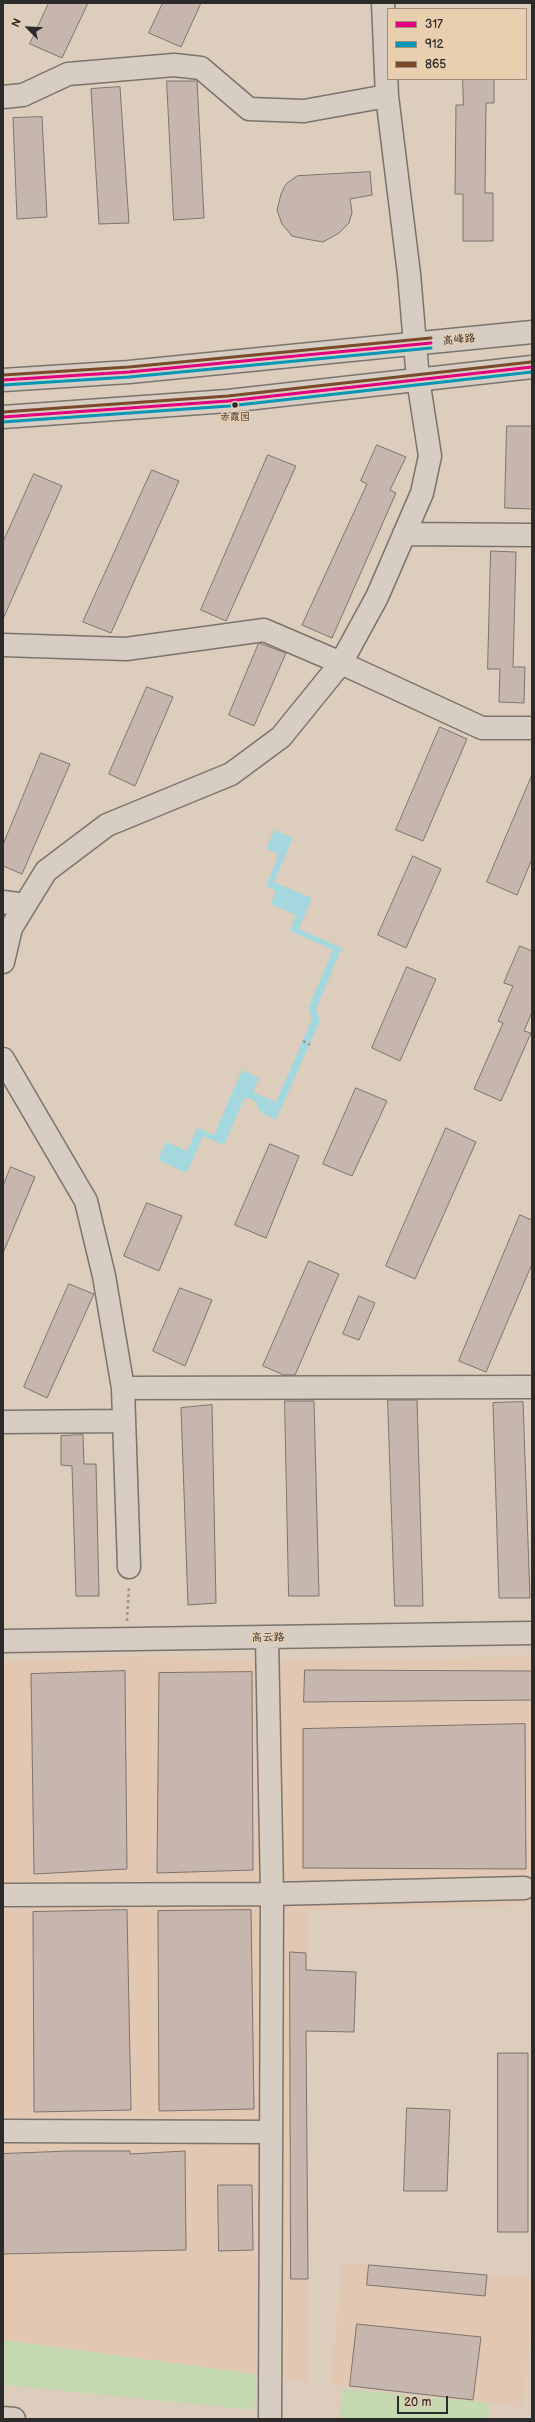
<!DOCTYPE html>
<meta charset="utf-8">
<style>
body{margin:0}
#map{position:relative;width:535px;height:2422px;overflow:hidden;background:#dccdbd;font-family:"Balsamiq Sans",sans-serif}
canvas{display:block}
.frame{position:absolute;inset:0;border:4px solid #2b2b2b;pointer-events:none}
.legend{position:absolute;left:387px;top:8px;width:140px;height:72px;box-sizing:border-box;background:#e9ceb0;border:1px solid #9d8d7b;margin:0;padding:5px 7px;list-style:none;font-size:12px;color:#2b2b2b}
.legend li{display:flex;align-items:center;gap:8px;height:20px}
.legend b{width:20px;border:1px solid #9d8d7b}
.north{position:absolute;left:8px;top:8px;width:40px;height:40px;-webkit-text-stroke:3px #e9ceb0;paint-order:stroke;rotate:294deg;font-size:11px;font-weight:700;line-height:16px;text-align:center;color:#2b2b2b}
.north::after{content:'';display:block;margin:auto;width:14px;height:18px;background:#2b2b2b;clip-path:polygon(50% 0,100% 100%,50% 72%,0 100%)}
.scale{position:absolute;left:397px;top:2396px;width:51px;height:18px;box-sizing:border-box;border:2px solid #2b2b2b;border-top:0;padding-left:5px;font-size:12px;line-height:14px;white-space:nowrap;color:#2b2b2b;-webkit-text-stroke:3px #e9ceb0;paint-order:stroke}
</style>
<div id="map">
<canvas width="535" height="2422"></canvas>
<div class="frame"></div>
<ul class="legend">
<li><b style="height:5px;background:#e5007d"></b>317</li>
<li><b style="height:5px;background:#0696b6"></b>912</li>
<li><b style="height:5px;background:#7a4b2a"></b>865</li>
</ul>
<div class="north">N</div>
<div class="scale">20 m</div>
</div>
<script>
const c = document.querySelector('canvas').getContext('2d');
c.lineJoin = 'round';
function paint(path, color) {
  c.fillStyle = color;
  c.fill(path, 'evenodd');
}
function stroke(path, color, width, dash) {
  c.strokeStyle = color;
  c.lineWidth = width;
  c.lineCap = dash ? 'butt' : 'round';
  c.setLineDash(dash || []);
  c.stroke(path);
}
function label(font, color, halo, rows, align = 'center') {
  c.font = font + ' "Balsamiq Sans","LXGW WenKai TC",sans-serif';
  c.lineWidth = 3;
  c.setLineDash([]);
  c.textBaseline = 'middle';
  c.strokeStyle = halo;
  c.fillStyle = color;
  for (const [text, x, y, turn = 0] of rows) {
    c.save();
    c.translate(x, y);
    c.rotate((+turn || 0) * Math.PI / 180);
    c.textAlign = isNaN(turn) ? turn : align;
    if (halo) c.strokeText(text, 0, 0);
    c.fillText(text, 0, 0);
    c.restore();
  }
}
const built = new Path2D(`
 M137,1656L293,1661L532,1657V1905L307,1910L308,2382L3,2340V1661Z
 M343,2263L532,2278V2314L523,2407L330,2384Z`);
const green = new Path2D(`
 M3,2340L256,2374L254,2410L3,2385Z
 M343,2389L490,2403L489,2419H340Z`);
const water = new Path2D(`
 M274,830L293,838L274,882L312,898L299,929L342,948L316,1009L320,1021L276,1120L260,1112L255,1101L245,1097L224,1145L203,1136L187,1173L158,1160L166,1142L187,1151L197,1128L214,1135L242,1070L259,1078L253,1092L276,1102L312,1019L308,1008L333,950L290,931L296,915L271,904L276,891L266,886L279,854L266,849Z`);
const building = new Path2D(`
 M49,3H88L62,58L30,44Z
 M163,3H201L181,47L149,33Z
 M463,79H494V103H486L485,193H493V241H463V194H455L456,105H463Z
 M167,81H197L204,218L174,220Z
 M120,87L129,223L99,224L91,89Z
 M42,117L47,217L17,219L13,118Z
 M370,172L372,195L350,199L352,212L349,223L339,233L323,242L306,239L292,236L282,224L277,210L281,194L286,184L297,176Z
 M507,426H532V509L505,508Z
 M377,445L406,457L390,490L396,493L332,638L302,625L367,484L361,481Z
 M268,455L296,466L226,621L201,610Z
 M152,470L179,481L111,633L83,622Z
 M34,474L62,486L3,619V542Z
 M491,551L516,552L513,667H525L524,703L499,702L500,669H488Z
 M259,643L286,653L254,726L229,715Z
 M147,687L173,697L135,786L109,774Z
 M440,727L467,739L423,841L396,830Z
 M41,753L70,764L22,874L3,866V845Z
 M532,775V859L517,895L487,882Z
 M413,856L441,869L406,948L378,935Z
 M520,946L532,951V1012L524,1031L531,1033L501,1101L474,1089L503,1023L498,1021L513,986L504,983Z
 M407,967L436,979L400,1061L372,1048Z
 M356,1088L387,1101L352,1176L323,1164Z
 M446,1128L476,1142L415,1279L386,1266Z
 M270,1144L299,1156L266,1238L235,1225Z
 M11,1167L35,1177L3,1253V1186Z
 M147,1203L182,1216L159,1271L124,1256Z
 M520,1215L532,1220V1264L486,1372L459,1361Z
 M309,1261L339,1274L295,1375H284L263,1366Z
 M69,1284L94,1294L47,1398L24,1387Z
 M180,1288L212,1300L185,1366L153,1351Z
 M359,1296L375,1303L359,1340L343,1334Z
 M388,1400H417L423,1606H395Z
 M285,1401H314L319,1596H289Z
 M523,1402L530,1598H499L493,1403Z
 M212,1405L216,1603L188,1605L181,1408Z
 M83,1435L84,1464H96L99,1596H76L72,1466L61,1465V1436Z
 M305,1670L532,1671V1700L304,1702Z
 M125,1671L127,1869L34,1874L31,1674Z
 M252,1672L253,1870L157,1873L159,1673Z
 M525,1724L526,1869L303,1868V1729Z
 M127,1910L131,2110L34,2112L33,1912Z
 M251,1910L254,2109L159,2111L158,1911Z
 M290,1952L306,1953V1970L356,1972L354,2032L306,2031L308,2279H291Z
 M498,2053H528V2232H498Z
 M407,2108L450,2110L447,2191H404Z
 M69,2151H130V2154L185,2151L186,2250L3,2254V2154Z
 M218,2185H252L253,2250L219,2251Z
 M369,2265L487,2275L485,2296L367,2285Z
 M357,2324L481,2337L473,2400L350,2386Z`);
const path = new Path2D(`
 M303,1041L310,1045
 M127,1621L129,1586`);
const minor = new Path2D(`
 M3,97L23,95L68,74L174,65L201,68L249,109L304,111L387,96
 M404,534L532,535
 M3,645L126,649L264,630L341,663L482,728H532
 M3,902L25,905
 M3,962L11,928L46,871L107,825L231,774L281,737L341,663L377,597L422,493L430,456L418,379L409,274L387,96L383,3
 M3,1059L86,1201L104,1276L123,1388L129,1567
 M123,1388L532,1387
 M3,1422L124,1421
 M267,1638L272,1894L270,2419
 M3,1641L532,1633
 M3,1895L272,1894L524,1888
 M3,2131L271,2132`);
const major = new Path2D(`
 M3,380L129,372L532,332
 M3,417L228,401L532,367
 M3,2418L14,2419`);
const bus1 = new Path2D(`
 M3,380L129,372L431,343
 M3,417L228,401L532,367`);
const bus2 = new Path2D(`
 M3,385L129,377L431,348
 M3,422L229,406L532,372`);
const bus3 = new Path2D(`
 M3,375L129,367L431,338
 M3,412L228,396L531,362`);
const markers = [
 [235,405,3.5,"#2b2b2b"]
];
const busNames = [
 ["赤霞园",235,417]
];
const streetNames = [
 ["高峰路",459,340,-6],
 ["高云路",268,1638,-1]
];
paint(built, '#e2c7b2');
paint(green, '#c4d9af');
paint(water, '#a5d7de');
paint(building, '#c7b6ae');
stroke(building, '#7b746d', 1);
stroke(minor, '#7b746d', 25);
stroke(major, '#7b746d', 25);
stroke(path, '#9d968e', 2.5, [3, 3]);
stroke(minor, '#d7cdc2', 22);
stroke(major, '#d7cdc2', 22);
stroke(bus1, '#e5007d', 3);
stroke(bus2, '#0696b6', 3);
stroke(bus3, '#7a4b2a', 3);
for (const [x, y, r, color] of markers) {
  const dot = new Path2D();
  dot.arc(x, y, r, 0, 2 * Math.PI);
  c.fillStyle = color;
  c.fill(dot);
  stroke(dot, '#e9ceb0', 1.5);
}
label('10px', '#2b2b2b', '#e9ceb0', busNames);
label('11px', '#2b2b2b', '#e9ceb0', streetNames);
</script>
